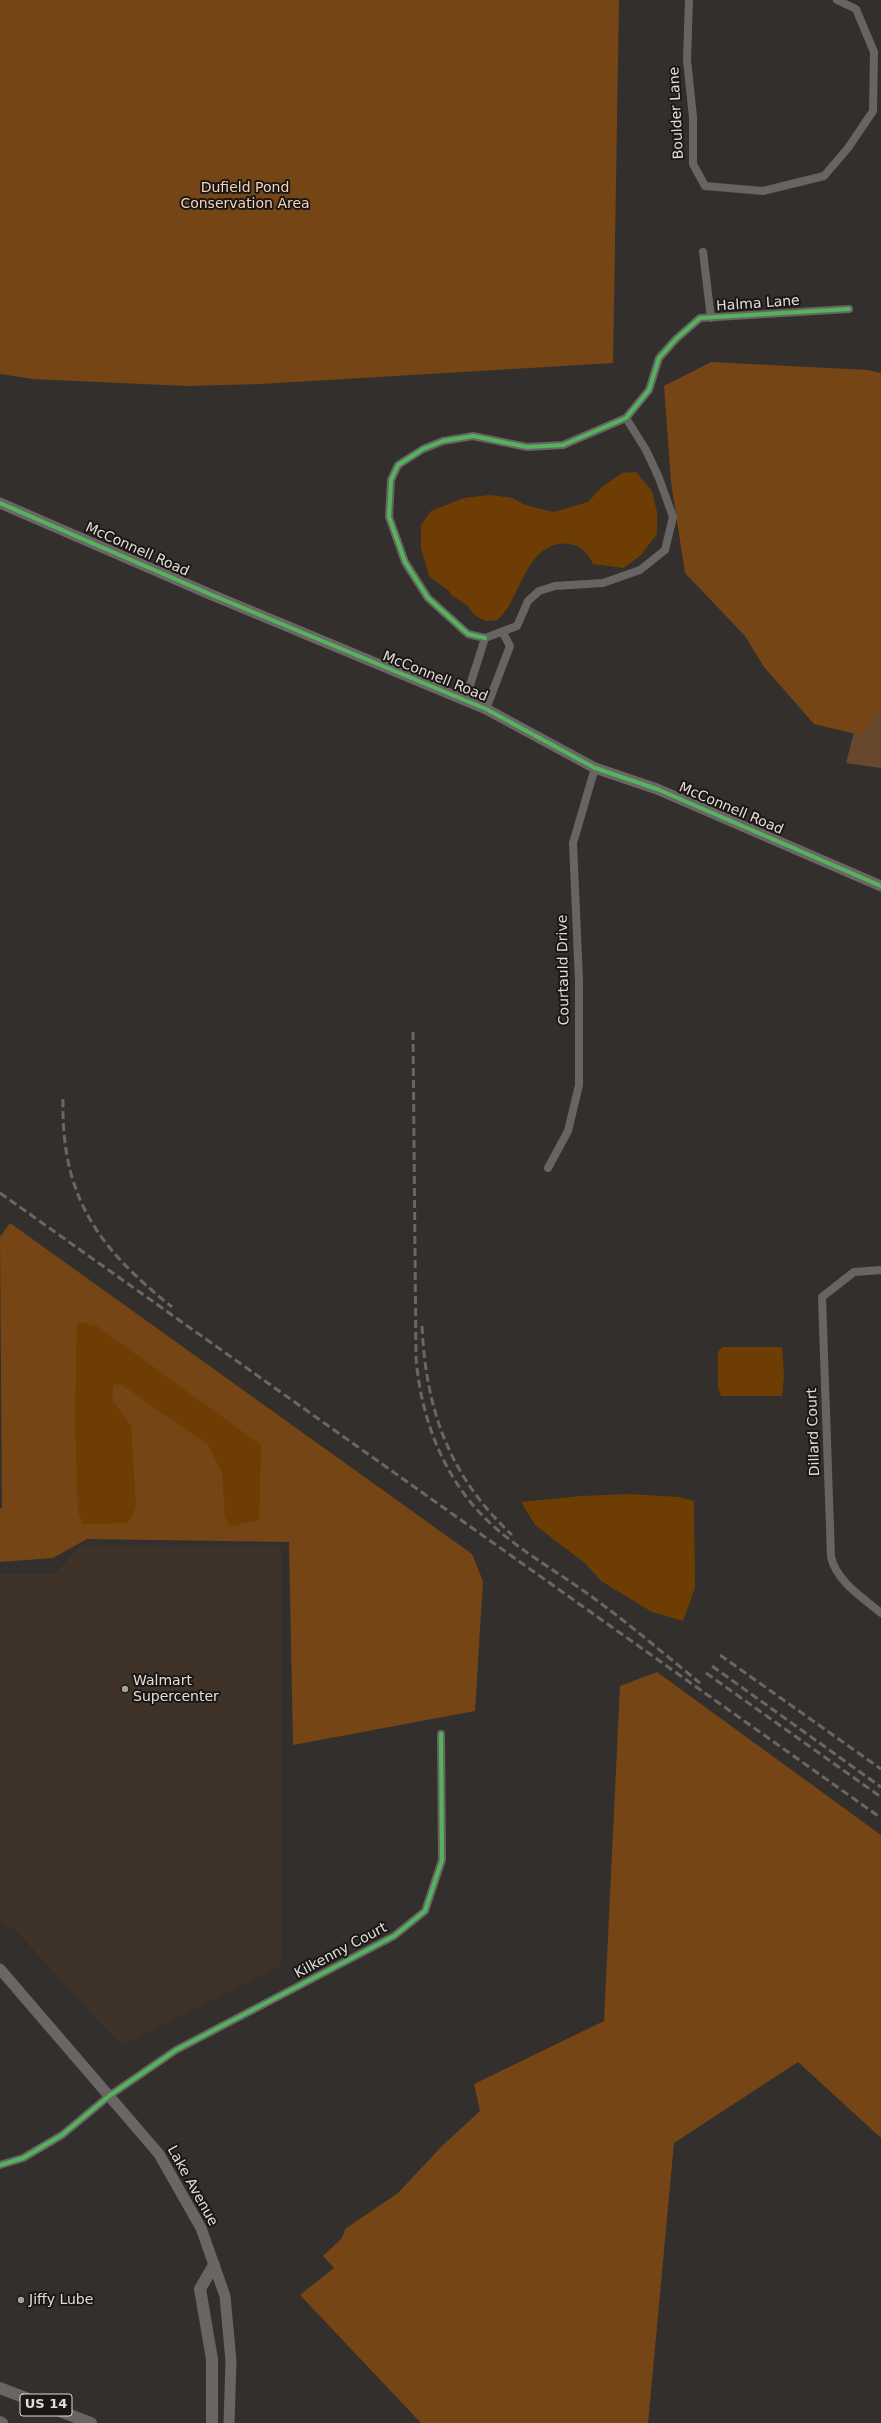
<!DOCTYPE html>
<style>
body{margin:0}
canvas{display:block;background:#322f2c}
</style>
<canvas width="881" height="2423"></canvas>
<script>
const c = document.querySelector('canvas').getContext('2d');
c.lineJoin = 'round';
function paint(path, color) {
  c.fillStyle = color;
  c.fill(path, 'evenodd');
}
function stroke(path, color, width, dash) {
  c.strokeStyle = color;
  c.lineWidth = width;
  c.lineCap = dash ? 'butt' : 'round';
  c.setLineDash(dash || []);
  c.stroke(path);
}
function label(font, color, halo, rows, align = 'center') {
  c.font = font + ' "DejaVu Sans",sans-serif';
  c.lineWidth = 4;
  c.setLineDash([]);
  c.textBaseline = 'middle';
  c.strokeStyle = halo;
  c.fillStyle = color;
  for (const [text, x, y, turn = 0] of rows) {
    c.save();
    c.translate(x, y);
    c.rotate((+turn || 0) * Math.PI / 180);
    c.textAlign = isNaN(turn) ? turn : align;
    if (halo) c.strokeText(text, 0, 0);
    c.fillText(text, 0, 0);
    c.restore();
  }
}
const built = new Path2D(`
 M80,1547H281V1966L121,2045L17,1932L0,1920V1574H54Z`);
const green = new Path2D(`
 M881,627V768L846,763Z`);
const forest = new Path2D(`
 M0,0H619L613,363L261,384L187,386L33,379L0,374Z
 M711,362L868,370L881,373V706L860,735L814,724L764,667L745,636L685,573L671,482L664,386Z
 M10,1223L472,1554L483,1581L475,1711L293,1745L289,1542L87,1539L53,1558L0,1562V1508H2L0,1237Z
 M657,1672L881,1835V2138L798,2062L674,2143L648,2423H421L300,2295L334,2268L323,2256L342,2238L345,2229L398,2193L442,2146L480,2111L474,2084L604,2021L620,1686Z`);
const water = new Path2D(`
 M636,472L652,491L657,512V534L641,555L624,568L593,564C587,552 582,546 569,544C534,539 522,583 509,606C506,611 501,616 497,620L486,621L474,615L468,606L451,595L449,591L429,576L421,548V525L431,511L464,498L490,495L512,498L525,505L554,512L588,502L602,487L622,473Z
 M77,1322L97,1326L261,1445L259,1520L230,1526L225,1516L222,1473L208,1445L122,1385L114,1384L112,1400L131,1426L136,1508L128,1523L82,1524L78,1510L75,1419Z
 M723,1347H782L784,1375L782,1396H721L718,1387V1352Z
 M629,1494L679,1497L694,1501L695,1588L683,1621L652,1612L601,1581L586,1564L535,1525L521,1502L581,1496Z`);
const street = new Path2D(`
 M689,0L687,60L693,117V164L705,186L763,191L824,176L848,148L873,111L874,52L856,9L837,0
 M703,252L711,318
 M485,638L468,634L428,598L405,562L389,517L391,480L398,465L423,449L443,441L473,436L527,447L563,445L626,418L649,390L659,358L676,339L700,318L849,309
 M485,638L517,626L528,601L539,591L555,586L603,583L640,570L665,550L673,517L659,478L646,450L626,418
 M465,701L485,638
 M486,709L510,646L503,633
 M548,1168L568,1131L579,1085V981L573,843L595,768
 M881,1270L854,1272L822,1297L831,1557C837,1582 862,1597 881,1613
 M0,2165L23,2158L62,2135L109,2096L176,2050L394,1936L425,1911L442,1860L441,1734`);
const secondary = new Path2D(`
 M0,503L212,595L486,709L595,768L657,789L881,886
 M0,1969L159,2154L201,2228L225,2296L231,2361L229,2423`);
const primary = new Path2D(`
 M0,2388L91,2423
 M0,2422L2,2423
 M212,2423V2359L200,2289L214,2265`);
const rail = new Path2D(`
 M413,1032L416,1358C421,1419 444,1480 490,1523C519,1550 556,1571 588,1594C627,1622 663,1653 700,1683
 M63,1099C61,1197 98,1248 172,1307
 M0,1193L881,1818
 M422,1326C426,1410 449,1476 512,1535
 M720,1655L881,1769
 M712,1666L881,1787
 M706,1673L881,1797`);
const cycleway = new Path2D(`
 M0,503L212,595L486,709L595,768L657,789L881,886
 M485,638L468,634L428,598L405,562L389,517L391,480L398,465L423,449L443,441L473,436L527,447L563,445L626,418L649,390L659,358L676,339L700,318L849,309
 M0,2165L23,2158L62,2135L109,2096L176,2050L394,1936L425,1911L442,1860L441,1734`);
const markers = [
 [125,1689,4,"#a4a09c"],
 [21,2300,4,"#a4a09c"]
];
const shields = [
 [46,2405,52]
];
const shieldNames = [
 ["US 14",46,2405]
];
const streetNames = [
 ["Boulder Lane",677,113,-93],
 ["Halma Lane",758,304,-4],
 ["McConnell Road",137,550,24],
 ["McConnell Road",435,677,22],
 ["McConnell Road",731,809,23],
 ["Courtauld Drive",564,970,-91],
 ["Dillard Court",814,1432,-92],
 ["Kilkenny Court",341,1951,-28],
 ["Lake Avenue",192,2186,61]
];
const parkNames = [
 ["Dufield Pond",245,188],
 ["Conservation Area",245,204]
];
const poiNames = [
 ["Walmart",133,1681],
 ["Supercenter",133,1697],
 ["Jiffy Lube",29,2300]
];
paint(built, '#3e3229');
paint(green, '#68482d');
paint(forest, '#754515');
paint(water, '#6e3d04');
stroke(street, '#676563', 8);
stroke(secondary, '#696665', 11);
stroke(primary, '#686563', 12);
stroke(rail, '#696665', 3, [8, 4]);
stroke(cycleway, '#56b35d', 4);
for (const [x, y, r, color] of markers) {
  const dot = new Path2D();
  dot.arc(x, y, r, 0, 2 * Math.PI);
  c.fillStyle = color;
  c.fill(dot);
  stroke(dot, '#1b1714', 1.5);
}
for (const [x, y, w] of shields) {
  const box = new Path2D();
  box.roundRect(x - w / 2, y - 11, w, 22, 3);
  c.fillStyle = '#1b1714';
  c.fill(box);
  stroke(box, '#e2ddd9', 1);
}
label('bold 13px', '#e2ddd9', null, shieldNames);
label('14px', '#e2ddd9', '#1b1714', streetNames);
label('14px', '#f5d3b9', '#1b1714', parkNames);
label('14px', '#e2ddd9', '#1b1714', poiNames, 'left');
</script>
